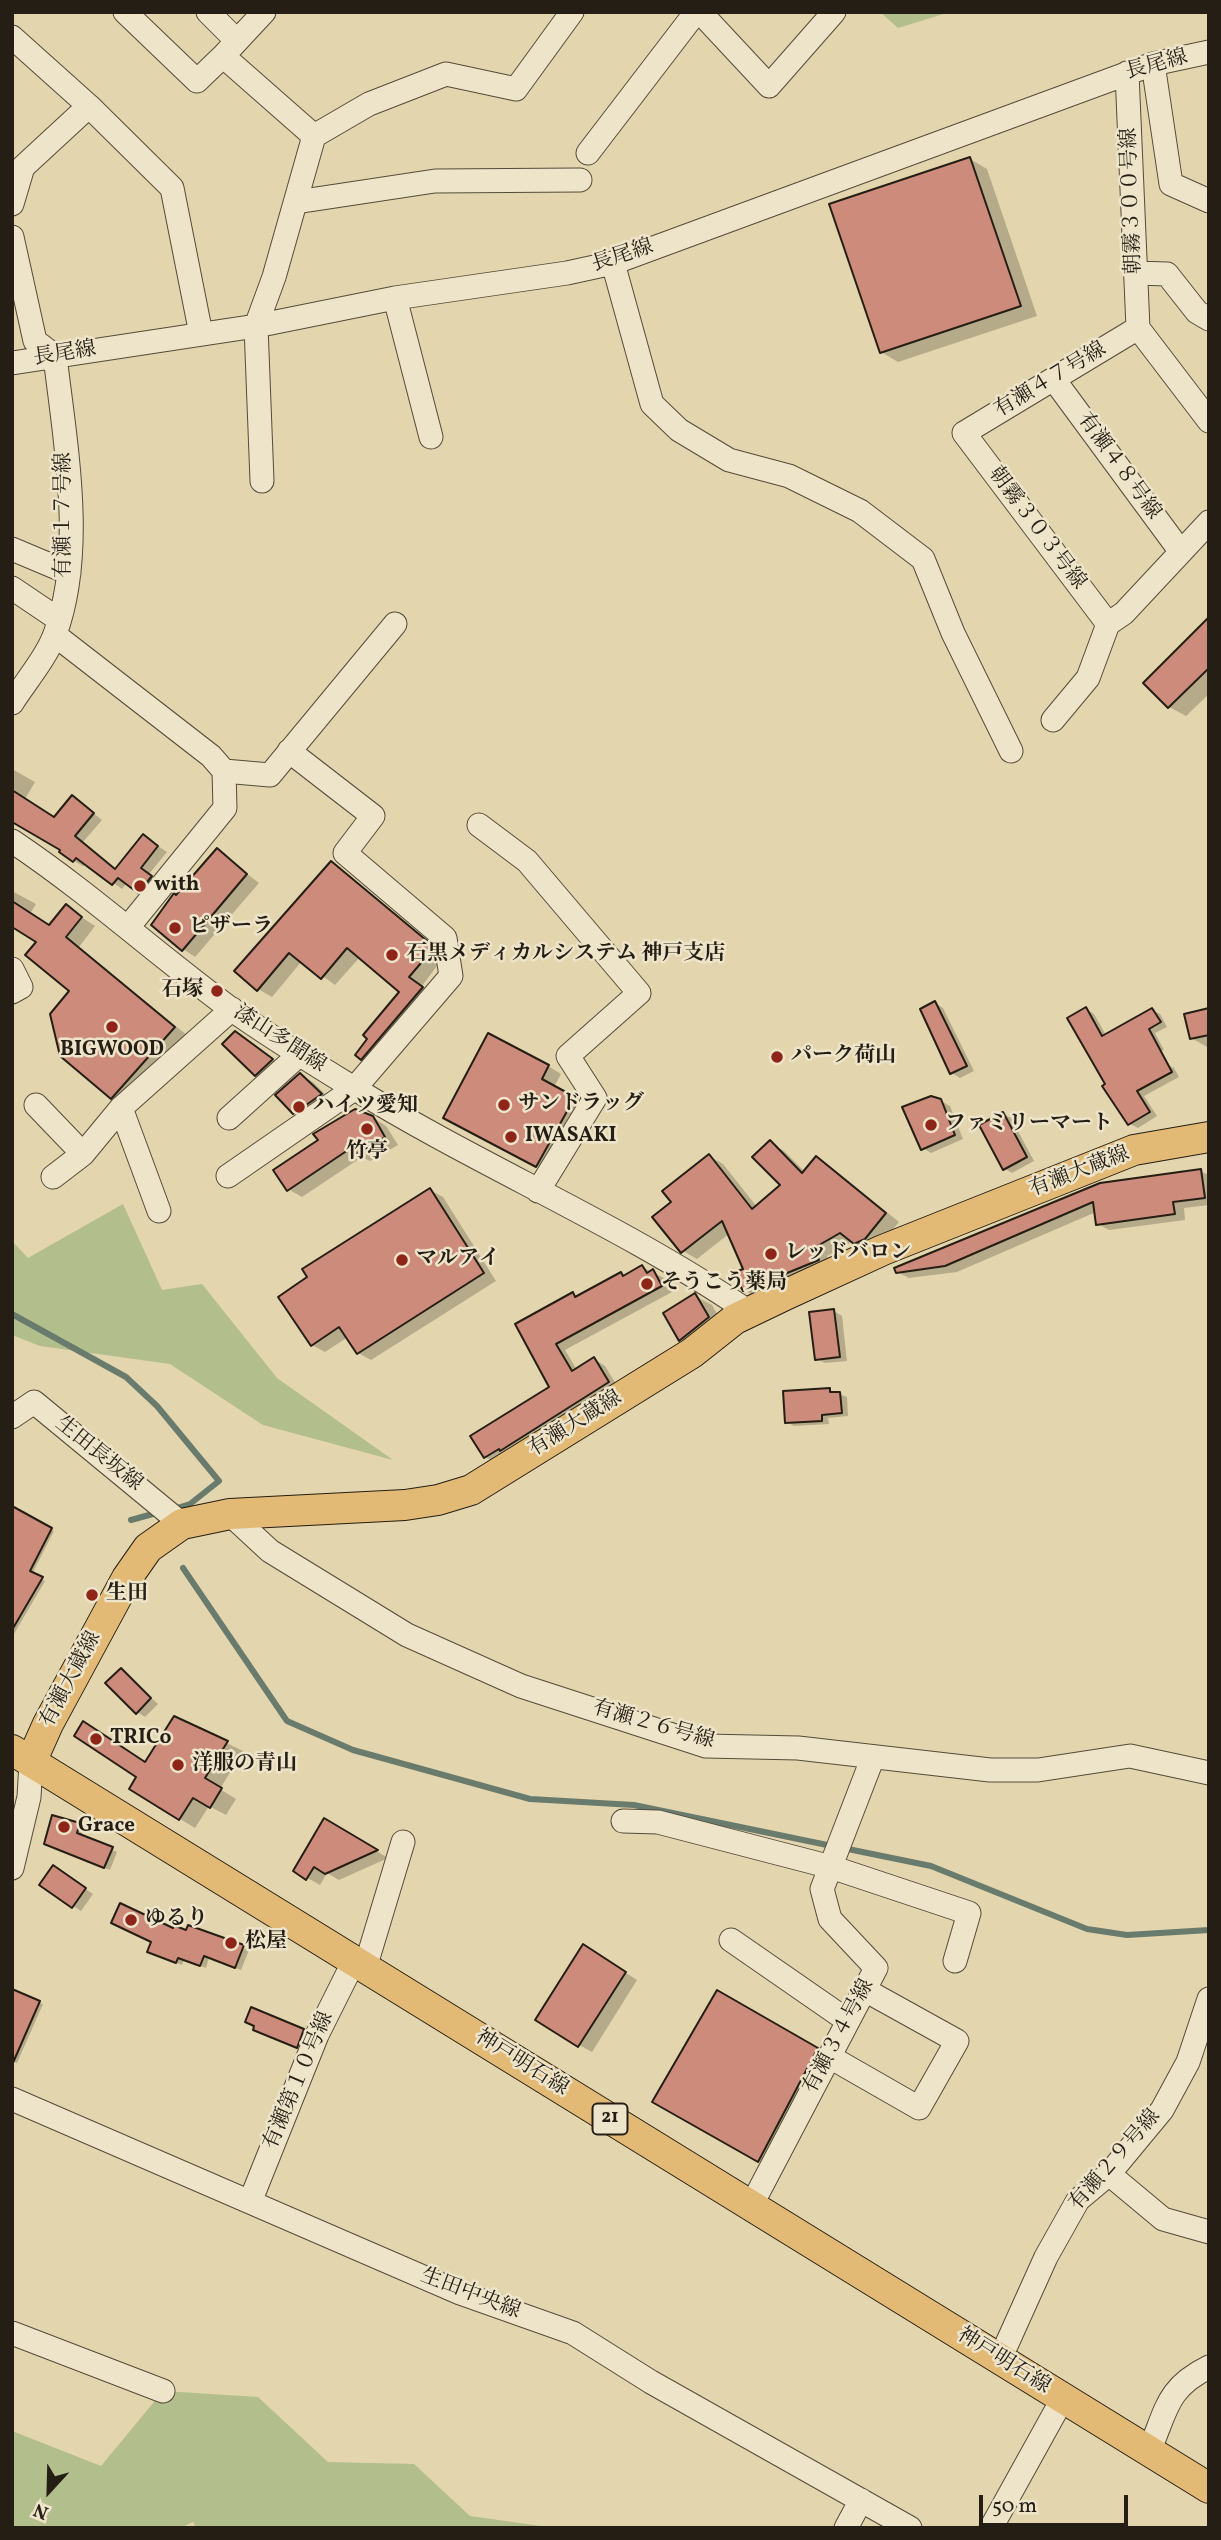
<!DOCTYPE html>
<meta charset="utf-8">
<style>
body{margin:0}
#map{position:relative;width:1221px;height:2540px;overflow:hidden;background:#e3d5ad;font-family:Vollkorn,serif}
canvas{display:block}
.frame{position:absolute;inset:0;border:14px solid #251e14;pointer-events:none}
.north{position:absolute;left:14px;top:2456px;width:70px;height:70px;-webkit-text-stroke:5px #ede4ca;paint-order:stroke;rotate:202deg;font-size:19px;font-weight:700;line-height:28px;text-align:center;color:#251e14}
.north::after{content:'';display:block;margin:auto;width:24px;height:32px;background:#251e14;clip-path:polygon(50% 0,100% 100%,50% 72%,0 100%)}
.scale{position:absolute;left:979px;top:2495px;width:149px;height:32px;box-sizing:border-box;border:4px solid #251e14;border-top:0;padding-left:9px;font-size:21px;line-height:24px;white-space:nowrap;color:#251e14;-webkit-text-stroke:5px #ede4ca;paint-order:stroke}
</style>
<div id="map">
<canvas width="1221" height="2540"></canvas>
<div class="frame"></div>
<div class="north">N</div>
<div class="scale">50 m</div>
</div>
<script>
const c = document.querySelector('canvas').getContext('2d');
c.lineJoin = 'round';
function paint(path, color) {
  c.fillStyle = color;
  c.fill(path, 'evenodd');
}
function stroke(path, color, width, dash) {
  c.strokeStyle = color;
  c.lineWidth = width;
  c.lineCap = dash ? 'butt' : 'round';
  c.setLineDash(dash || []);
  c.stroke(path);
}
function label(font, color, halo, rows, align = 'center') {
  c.font = font + ' Vollkorn,"Noto Serif JP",serif';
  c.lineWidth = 5;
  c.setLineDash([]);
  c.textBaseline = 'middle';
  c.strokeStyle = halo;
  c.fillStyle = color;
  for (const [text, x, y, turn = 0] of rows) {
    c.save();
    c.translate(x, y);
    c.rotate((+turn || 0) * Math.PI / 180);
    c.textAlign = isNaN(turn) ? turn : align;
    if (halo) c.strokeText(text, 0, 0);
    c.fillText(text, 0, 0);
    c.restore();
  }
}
const green = new Path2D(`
 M880,12H950L898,28Z
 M123,1204L162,1290L202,1284L277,1378L393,1460L263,1425L170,1364L40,1346L12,1335V1241L28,1258Z
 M163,2391L258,2397L328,2462L414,2464L470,2516L555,2528H196L193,2522L180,2528L12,2527V2431L101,2466Z`);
const shadow = new Path2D(`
 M970,159L987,169L1037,316L898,362L881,352Z
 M1209,620V694L1186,716L1169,707Z
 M12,769L35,782L25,799L55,818L73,797L102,820L83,842L117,870L143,836L167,852L149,874L160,882L148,897L127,883L122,889L86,863L83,866L74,861L12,809Z
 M217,851L259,883L195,957L183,949L177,897Z
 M332,863L445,955L422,986L435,996L375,1066L362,1058L401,992L360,957L335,985L302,961L272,997L258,989Z
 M12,891L36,904L30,914L50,927L66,907L95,926L79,947L188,1036L126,1105L112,1097L72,990L38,941L12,918Z
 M935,1003L943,1008L974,1071L960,1078L952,1073Z
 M1086,1009L1094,1014L1106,1035L1152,1010L1160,1014L1167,1027L1155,1033L1164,1050L1146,1054L1174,1068L1179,1077L1144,1096L1157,1116L1138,1128L1130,1124L1108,1085Z
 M1209,1010V1048L1191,1038Z
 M239,1033L282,1066L266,1081L256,1075L225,1044Z
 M548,1066L561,1074L554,1087L587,1106L550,1173L458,1124Z
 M300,1075L313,1082L333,1102L307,1120L294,1113Z
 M941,1101L950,1106L963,1139L931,1153L923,1148Z
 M1003,1114L1011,1118L1034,1161L1012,1173L1004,1168Z
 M372,1117L386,1126L398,1145L370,1161L362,1157L302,1197L288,1189Z
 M770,1143L784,1151L805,1172L817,1158L830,1166L899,1222L879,1246L869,1251L853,1241L827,1256L832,1268L758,1298L744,1290L745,1270L730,1233L697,1259L683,1251L673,1203L709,1156L723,1164L757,1207L782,1185Z
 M1200,1171L1209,1175V1205L1184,1208L1185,1220L1109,1230L1098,1224L1096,1212L957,1272L909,1278L897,1272L1100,1184Z
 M430,1190L443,1197L496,1281L371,1360L358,1353L348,1337L325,1352L312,1345Z
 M642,1267L664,1278L672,1292L565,1350L577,1370L594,1359L605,1366L619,1389L496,1463L485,1457L552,1388L517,1325L573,1294L578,1298L621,1274L625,1276Z
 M695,1296L712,1305L725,1328L697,1349L680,1339Z
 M834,1311L842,1316L847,1361L825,1363L817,1359Z
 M829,1390L847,1397L848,1416L828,1418L829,1424L794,1426L787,1422Z
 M12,1508L54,1531L32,1574L45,1581L14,1634Z
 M121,1670L158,1704L145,1717L137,1712Z
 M175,1718L243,1751L220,1789L236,1799L226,1815L209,1806L195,1828L131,1789Z
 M53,1817L79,1825L84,1828L81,1837L117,1852L110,1870L51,1846Z
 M325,1821L388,1858L339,1880L327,1873L320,1885L295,1871Z
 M61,1872L93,1894L81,1911L73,1906Z
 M174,1930L249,1950L241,1970L209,1958L206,1968L184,1960L182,1965L155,1955Z
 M596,1954L637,1980L592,2052L579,2045Z
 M717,1992L834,2059L776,2171L655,2101Z
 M39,2003L43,2004L17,2063L12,2061Z
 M252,2009L316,2038L310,2054L255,2029Z`);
const stream = new Path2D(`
 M12,1314L126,1377L157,1406L219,1481L190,1504L174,1509
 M131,1520L160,1512
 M183,1568L287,1721L353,1750L530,1799L634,1805L832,1846
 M843,1848L931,1866L1087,1929L1127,1935L1209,1930`);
const building = new Path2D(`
 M970,157L1021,306L880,353L829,204Z
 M1209,617V668L1168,708L1143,683Z
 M12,790L54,817L72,795L94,813L75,836L115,869L143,834L158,846L141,868L152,876L138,893L118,878L112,885L76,858L73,862L59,852L60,850L12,822Z
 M217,848L247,874L182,951L151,925L174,893L176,895Z
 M331,861L432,945L433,949L409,977L423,987L361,1060L355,1055L367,1039L363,1035L399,992L347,948L321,979L289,953L257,991L234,971Z
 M12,901L49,925L66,904L82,917L66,937L175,1027L111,1099L60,1056L50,1014L69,991L25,955L36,942L12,927Z
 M935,1001L967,1066L950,1074L920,1009Z
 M1086,1007L1102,1036L1152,1008L1161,1022L1149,1029L1172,1072L1137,1091L1150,1112L1128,1125L1102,1086L1105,1084L1067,1018Z
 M1209,1008V1035L1190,1039L1184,1014Z
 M235,1031L273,1059L255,1076L222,1044Z
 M488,1033L549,1065L542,1079L575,1097L536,1167L443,1118Z
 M300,1073L322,1094L293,1114L275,1095Z
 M931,1096L941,1099L955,1135L921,1150L902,1107Z
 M355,1109L373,1116L385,1137L355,1155L351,1148L287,1191L273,1170L318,1140L313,1134Z
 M1003,1112L1027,1157L1003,1170L979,1125Z
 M770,1140L802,1173L816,1156L886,1213L865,1239L854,1244L840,1233L814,1248L819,1260L743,1291L733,1273L743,1269L722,1221L681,1253L652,1217L671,1202L662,1191L709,1154L752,1209L780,1185L752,1157Z
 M1201,1169L1205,1198L1173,1202L1175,1214L1096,1225L1093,1202L945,1266L896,1273L894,1268L1100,1183Z
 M430,1188L484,1273L357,1354L339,1327L311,1346L278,1297L307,1277L302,1269Z
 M642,1265L647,1273L653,1269L662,1286L556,1344L572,1371L594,1357L609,1382L500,1451L499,1449L484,1458L470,1436L549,1387L515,1324L573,1292L575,1297L621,1272L623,1276Z
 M695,1293L709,1317L679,1341L663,1313Z
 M834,1309L840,1357L815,1360L809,1312Z
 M830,1388V1392H840L842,1413L822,1415V1421L785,1423L783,1391Z
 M12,1506L52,1528L30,1571L43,1577L12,1630Z
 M121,1668L151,1698L136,1714L105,1683Z
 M174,1716L228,1741L205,1778L222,1788L210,1808L193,1798L179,1820L129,1789L136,1777L74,1736L83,1721L145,1762Z
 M52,1815L80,1823L77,1833L113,1847L104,1868L44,1844Z
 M324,1818L378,1850L325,1874L314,1867L306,1880L293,1871Z
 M53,1865L86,1888L72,1908L39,1885Z
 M120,1903L173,1928V1925L186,1930L188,1925L244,1945L235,1968L204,1956L200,1966L178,1958L176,1963L147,1952L151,1942L111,1923Z
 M583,1944L626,1972L578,2047L535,2020Z
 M12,1989L40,2001L12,2065Z
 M717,1990L818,2048L758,2162L652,2102Z
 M251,2007L304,2029L297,2048L253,2030L254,2026L245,2022Z`);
const minor = new Path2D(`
 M125,12L197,81L223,56
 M208,12L235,39
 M264,12L223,56L314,136
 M700,12L769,86L834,12
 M12,37L89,106L23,167L12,204
 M1153,64L1171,184L1209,201
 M1127,73L1138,328
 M89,106L172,188L201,334
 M588,153L696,12
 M296,202L435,181L580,180
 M12,237L35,341L55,356C65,443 86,550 55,634C46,658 26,681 12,703
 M613,263L652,404L679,430L729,460L789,476L860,511L923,559L953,633L1011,751
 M1136,273L1167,274L1197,312L1209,319
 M395,298L431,437
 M1138,328L1209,421
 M12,363L256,326L395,298L567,273L613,263L1153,64L1209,52
 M1055,381L1181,552
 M262,481L256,326L274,277L314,136L369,104L446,74L516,89L572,12
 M12,549L69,573
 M12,588L58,619
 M1108,624L964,433L1138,328
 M1108,624L1124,613L1209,522
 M55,635L211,756L224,771L225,808L129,926
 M1053,720L1088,678L1108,624
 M224,771L270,775L395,624
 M479,825L527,861L639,993L568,1056L595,1098L538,1191
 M12,841C91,894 156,954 231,1009C270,1037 311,1062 352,1087C481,1167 624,1226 749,1312
 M12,969L21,987L12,992
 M36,1105L83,1154
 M121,1108L159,1211
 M229,1118L300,1054
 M228,1176L354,1089L451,976L445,938L345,853L373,816L289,751
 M53,1177L83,1154L121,1108L232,1009
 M12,1417L34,1402L182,1524
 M230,1514L270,1551L407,1635L521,1686L706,1746L798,1748L990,1770H1038L1130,1756L1209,1773
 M623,1821L658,1822L831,1867L969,1913L955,1961
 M12,1868L29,1797L31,1762
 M731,1940L848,2021
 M365,1968L403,1842
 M830,2057L919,2108L957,2041L865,1990
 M12,2099L460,2293L573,2333L651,2382L910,2528
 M1109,2174L1163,2219L1209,2232
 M250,2202L317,2035L354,1961
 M751,2206L876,1968L830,1919L822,1889L873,1757
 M12,2333L163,2391
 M1000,2359L1046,2257L1078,2200L1109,2174L1162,2110L1188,2062L1209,1999
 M1149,2451C1167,2410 1166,2388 1209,2367
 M846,2528L861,2500
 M991,2528L1063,2398`);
const major = new Path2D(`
 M12,1750L1209,2488
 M31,1762L48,1724L127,1578L148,1548L182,1524L230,1514L405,1505L438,1500L471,1490L692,1353L735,1319L785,1295L883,1250L1134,1150L1209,1137`);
const markers = [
 [140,886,7,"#8f2418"],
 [175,928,7,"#8f2418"],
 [392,955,7,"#8f2418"],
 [217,991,7,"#8f2418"],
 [112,1027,7,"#8f2418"],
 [777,1057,7,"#8f2418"],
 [504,1105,7,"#8f2418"],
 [299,1107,7,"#8f2418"],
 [931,1125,7,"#8f2418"],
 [367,1129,7,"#8f2418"],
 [511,1137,7,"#8f2418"],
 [771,1254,7,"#8f2418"],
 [402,1260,7,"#8f2418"],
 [647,1284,7,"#8f2418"],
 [92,1595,7,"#8f2418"],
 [96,1739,7,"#8f2418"],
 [178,1765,7,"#8f2418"],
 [64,1827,7,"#8f2418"],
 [131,1920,7,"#8f2418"],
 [231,1943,7,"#8f2418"]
];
const shields = [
 [610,2119,35]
];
const shieldNames = [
 ["21",610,2119]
];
const streetNames = [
 ["長尾線",1157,66,-15],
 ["朝霧３００号線",1133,201,-92],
 ["長尾線",623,257,-18],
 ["長尾線",65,355,-9],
 ["有瀬４７号線",1051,381,-31],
 ["有瀬４８号線",1118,467,54],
 ["有瀬１７号線",65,515,-90],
 ["朝霧３０３号線",1036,529,53],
 ["漆山多聞線",279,1040,33],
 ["有瀬大蔵線",1080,1173,-21],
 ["有瀬大蔵線",576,1425,-32],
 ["生田長坂線",98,1455,39],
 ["有瀬大蔵線",72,1680,-62],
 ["有瀬２６号線",653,1726,16],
 ["有瀬３４号線",840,2037,-62],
 ["神戸明石線",521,2064,32],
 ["有瀬第１０号線",300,2081,-67],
 ["有瀬２９号線",1116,2161,-49],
 ["生田中央線",470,2295,21],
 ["神戸明石線",1003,2362,32]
];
const poiNames = [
 ["with",154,886],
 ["ピザーラ",189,928],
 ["石黒メディカルシステム 神戸支店",406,955],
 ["石塚",203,991,"right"],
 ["BIGWOOD",112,1051,"center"],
 ["パーク荷山",791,1057],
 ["サンドラッグ",518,1105],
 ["ハイツ愛知",313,1107],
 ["ファミリーマート",945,1125],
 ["IWASAKI",525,1137],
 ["竹亭",367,1153,"center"],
 ["レッドバロン",785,1254],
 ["マルアイ",416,1260],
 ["そうこう薬局",661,1284],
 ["生田",106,1595],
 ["TRICo",110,1739],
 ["洋服の青山",192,1765],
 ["Grace",78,1827],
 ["ゆるり",145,1920],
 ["松屋",245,1943]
];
paint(green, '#b2be8b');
paint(shadow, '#0003');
stroke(stream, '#697b6d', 6);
paint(building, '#cd8b7b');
stroke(building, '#251e14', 2);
stroke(minor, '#544c3a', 25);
stroke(major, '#251e14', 32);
stroke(minor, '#ede4ca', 23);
stroke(major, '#e2ba76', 30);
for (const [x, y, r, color] of markers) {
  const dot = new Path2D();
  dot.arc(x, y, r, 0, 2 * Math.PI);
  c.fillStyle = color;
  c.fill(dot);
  stroke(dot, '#ede4ca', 2.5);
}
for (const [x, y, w] of shields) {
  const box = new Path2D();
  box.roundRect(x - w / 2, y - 15.5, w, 31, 5);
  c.fillStyle = '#ede4ca';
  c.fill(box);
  stroke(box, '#251e14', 2);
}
label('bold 19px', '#251e14', null, shieldNames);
label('21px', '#251e14', '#ede4ca', streetNames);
label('bold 21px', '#251e14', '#ede4ca', poiNames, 'left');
</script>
